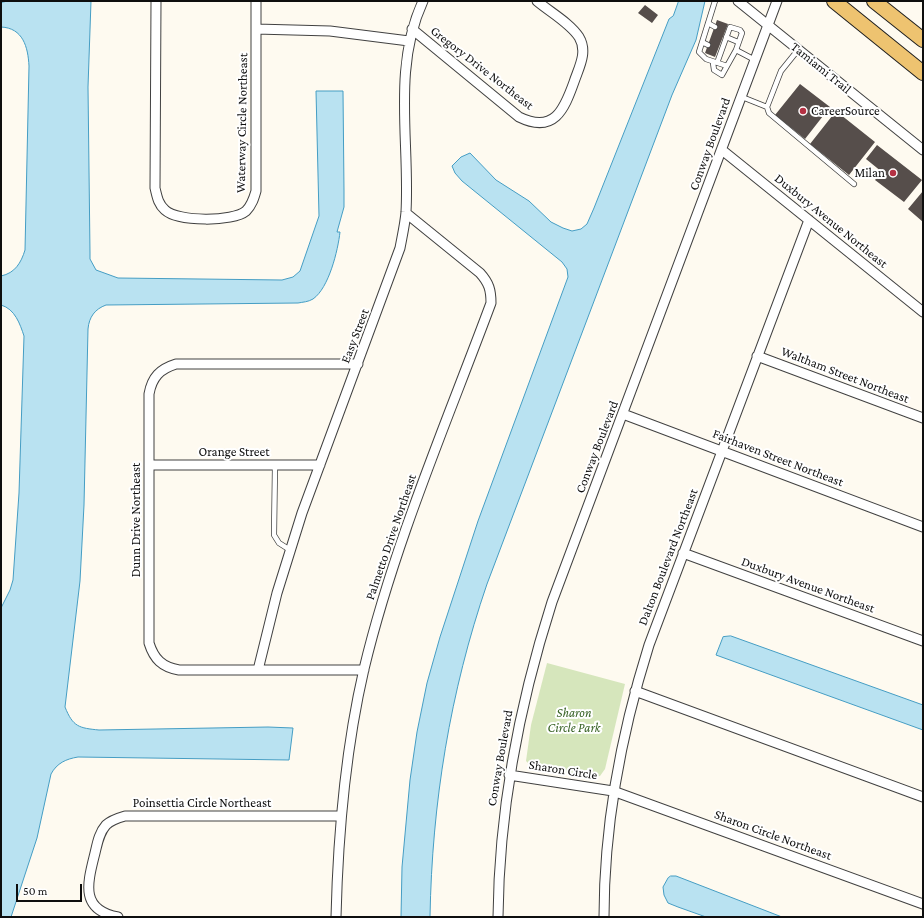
<!DOCTYPE html>
<style>
body{margin:0}
#map{position:relative;width:924px;height:918px;overflow:hidden;background:#fefaf0;font-family:"Crimson Pro",serif}
canvas{display:block}
.frame{position:absolute;inset:0;border:2px solid #0e0e0e;pointer-events:none}
.scale{position:absolute;left:16px;top:884px;width:66px;height:18px;box-sizing:border-box;border:2px solid #0e0e0e;border-top:0;padding-left:5px;font-size:12px;line-height:14px;white-space:nowrap;color:#0e0e0e;-webkit-text-stroke:3px #fff;paint-order:stroke}
</style>
<div id="map">
<canvas width="924" height="918"></canvas>
<div class="frame"></div>
<div class="scale">50 m</div>
</div>
<script>
const c = document.querySelector('canvas').getContext('2d');
c.lineJoin = 'round';
function paint(path, color) {
  c.fillStyle = color;
  c.fill(path, 'evenodd');
}
function stroke(path, color, width, dash) {
  c.strokeStyle = color;
  c.lineWidth = width;
  c.lineCap = dash ? 'butt' : 'round';
  c.setLineDash(dash || []);
  c.stroke(path);
}
function label(font, color, halo, rows, align = 'center') {
  c.font = font + ' "Crimson Pro",serif';
  c.lineWidth = 4;
  c.setLineDash([]);
  c.textBaseline = 'middle';
  c.strokeStyle = halo;
  c.fillStyle = color;
  for (const [text, x, y, turn = 0] of rows) {
    c.save();
    c.translate(x, y);
    c.rotate((+turn || 0) * Math.PI / 180);
    c.textAlign = isNaN(turn) ? turn : align;
    if (halo) c.strokeText(text, 0, 0);
    c.fillText(text, 0, 0);
    c.restore();
  }
}
const green = new Path2D(`
 M547,663L625,684L605,769L600,776L595,777L533,768L526,761L531,725Z`);
const water = new Path2D(`
 M8,1H91L88,87L90,253V259L96,270L118,278L282,280L293,277L300,271L319,216L316,91H343L344,191V207L337,232H340C338,250 329,288 313,299C308,302 303,302 298,303L106,305C95,309 89,317 88,329L84,505L80,581L65,707C73,727 79,728 99,730L268,727L293,728L289,760L78,757C66,759 57,763 51,774L37,838L11,917H1V608L10,590L13,580L19,493L24,336C20,324 15,309 1,305V276C15,273 21,263 25,250L29,66C28,47 23,28 1,27V3Z
 M679,1H705L696,40L672,95L487,584C450,692 432,803 430,917H401L402,867L410,780L417,732L427,683L440,637L478,521L568,277L567,269L562,262L462,181L455,173L452,166L461,157L470,153L496,180L529,201L551,222L563,228L572,231L581,229L587,224L594,208L669,19L673,16Z
 M731,636L923,705V730L716,655L723,637Z
 M671,876H676L782,917H706L678,907L668,903L664,895L663,887L668,878Z`);
const building = new Path2D(`
 M645,5L658,15L652,23L638,13Z
 M717,20L728,24L715,57L705,53Z
 M800,84L830,107L805,139L775,115Z
 M836,111L875,142L849,175L810,144Z
 M877,145L922,180L904,202L875,180L882,172L866,159Z
 M923,191V222L908,209Z`);
const lane = new Path2D(`
 M715,1L699,52L706,59L727,66L736,50L755,60
 M708,23L715,27
 M726,37L738,42
 M702,42L708,45
 M713,63L714,70L722,75L727,66
 M717,63L730,27L740,30L742,33L736,50
 M742,97L767,107L781,71L798,50
 M767,107L769,113L854,184
 M275,465L274,535L279,543L290,550`);
const street = new Path2D(`
 M156,1L155,188C157,196 158,204 165,210C178,222 233,222 246,211C252,205 254,198 256,191V1
 M738,1L923,150
 M256,29L330,31L409,41
 M412,29L519,117C554,134 564,110 574,82C579,67 588,52 579,37C570,23 550,12 537,1
 M722,150L923,312
 M757,356L923,418
 M358,364H176C160,369 152,377 149,394V643C154,659 162,667 179,670H364
 M623,414L923,527
 M149,465H320
 M683,553L923,641
 M258,670L277,593L302,513L400,248C402,237 405,224 406,212C410,142 392,68 423,1
 M635,691L923,797
 M509,775L613,791L923,904
 M118,917C81,910 87,885 94,857C97,846 98,834 106,825C111,820 118,818 125,816H341
 M336,917C338,834 345,751 364,669C394,544 446,424 491,303C491,290 489,283 480,273L406,213
 M498,917C499,809 519,705 552,602L777,1
 M604,917C604,824 621,734 649,645L809,220`);
const primary = new Path2D(`
 M834,1L923,73
 M874,1L923,40`);
const markers = [
 [803,111,4,"#b43143"],
 [893,173,4,"#b43143"]
];
const streetNames = [
 ["Gregory Drive Northeast",482,68,38],
 ["Tamiami Trail",821,68,39],
 ["Waterway Circle Northeast",242,123,-89],
 ["Conway Boulevard",710,144,-70],
 ["Duxbury Avenue Northeast",831,221,39],
 ["Easy Street",355,336,-69],
 ["Waltham Street Northeast",845,375,21],
 ["Conway Boulevard",597,447,-69],
 ["Orange Street",234,452],
 ["Fairhaven Street Northeast",778,458,21],
 ["Dunn Drive Northeast",136,520,-90],
 ["Palmetto Drive Northeast",391,537,-71],
 ["Dalton Boulevard Northeast",668,557,-69],
 ["Duxbury Avenue Northeast",808,585,20],
 ["Conway Boulevard",500,758,-80],
 ["Sharon Circle",563,770,9],
 ["Poinsettia Circle Northeast",202,803],
 ["Sharon Circle Northeast",773,835,20]
];
const poiNames = [
 ["CareerSource",811,111],
 ["Milan",885,173,"right"]
];
const parkNames = [
 ["Sharon",574,713],
 ["Circle Park",574,728]
];
paint(green, '#d6e6bc');
paint(water, '#b9e2f1');
stroke(water, '#459dc3', 1);
paint(building, '#564e4b');
stroke(lane, '#414141', 6);
stroke(street, '#414141', 11);
stroke(primary, '#1f1f1f', 16);
stroke(lane, '#fff', 4.5);
stroke(street, '#fff', 9);
stroke(primary, '#eec370', 14);
for (const [x, y, r, color] of markers) {
  const dot = new Path2D();
  dot.arc(x, y, r, 0, 2 * Math.PI);
  c.fillStyle = color;
  c.fill(dot);
  stroke(dot, '#fff', 1.5);
}
label('13px', '#0e0e0e', '#fff', streetNames);
label('13px', '#0e0e0e', '#fff', poiNames, 'left');
label('italic 13px', '#366123', '#fff', parkNames);
</script>
